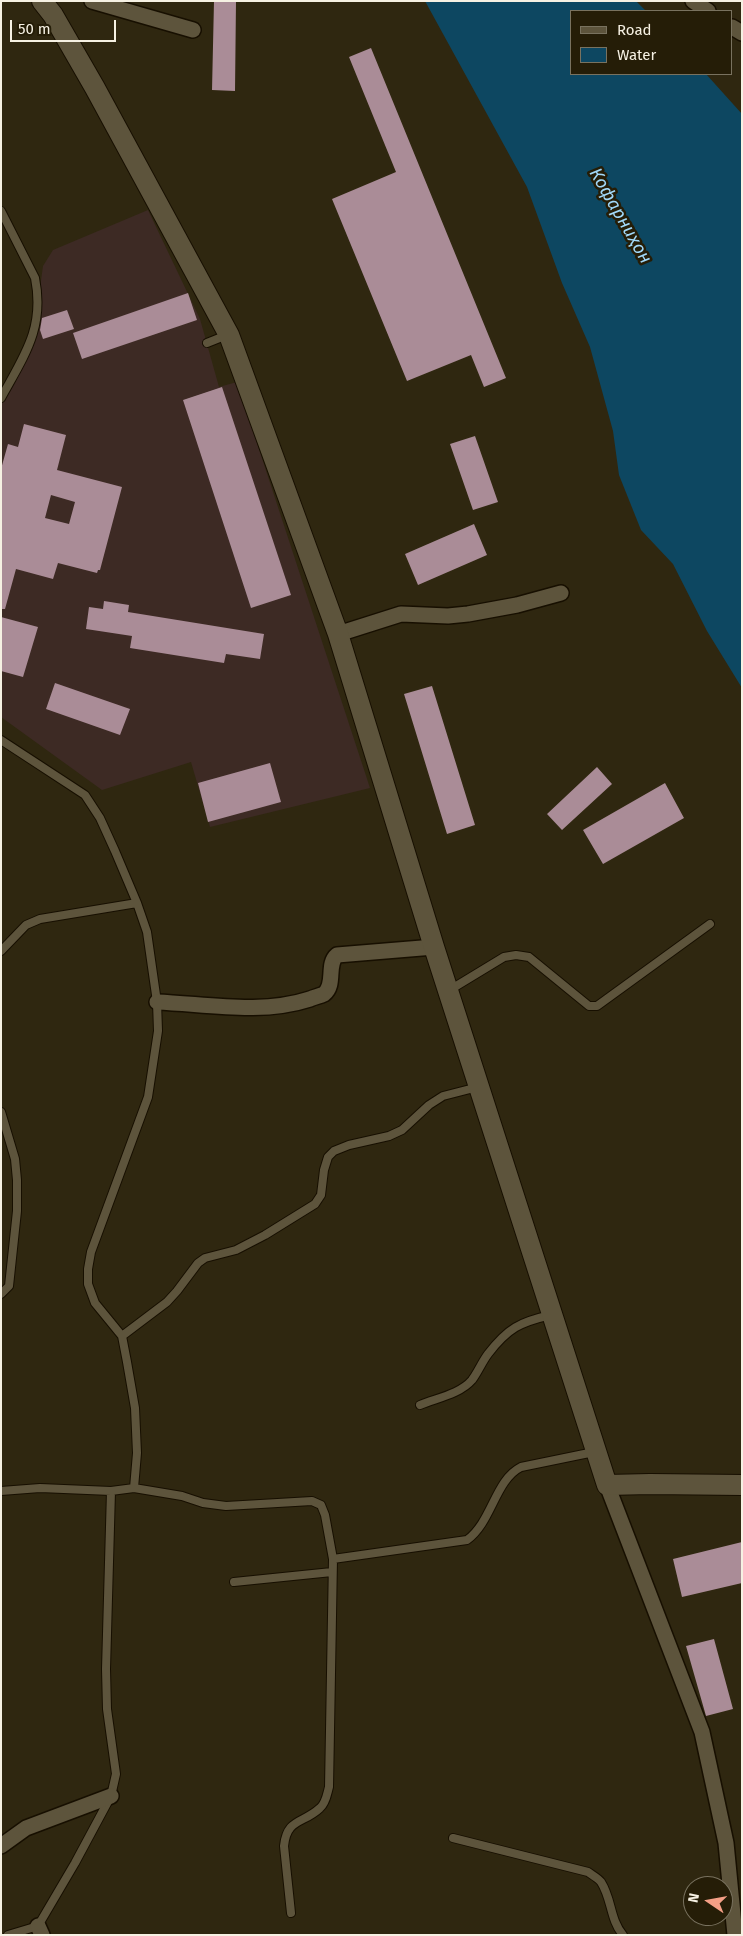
<!DOCTYPE html>
<meta charset="utf-8">
<style>
body{margin:0}
#map{position:relative;width:743px;height:1936px;overflow:hidden;background:#2f2710;font-family:"Fira Sans",sans-serif}
canvas{display:block}
.frame{position:absolute;inset:0;border:2px solid #f6f1e3;pointer-events:none}
.legend{position:absolute;left:570px;top:10px;width:162px;height:65px;box-sizing:border-box;background:#251d07;border:1px solid #79725f;margin:0;padding:6px 9px;list-style:none;font-size:15px;color:#f6f1e3}
.legend li{display:flex;align-items:center;gap:10px;height:25px}
.legend b{width:25px;border:1px solid #79725f}
.north{position:absolute;left:683px;top:1876px;width:50px;height:50px;box-sizing:border-box;background:#251d07;border:1px solid #79725f;border-radius:50%;rotate:282deg;font-size:14px;font-weight:700;line-height:20px;text-align:center;color:#f6f1e3}
.north::after{content:'';display:block;margin:auto;width:18px;height:22px;background:#f49f86;clip-path:polygon(50% 0,100% 100%,50% 72%,0 100%)}
.scale{position:absolute;left:10px;top:20px;width:106px;height:22px;box-sizing:border-box;border:2px solid #f6f1e3;border-top:0;padding-left:6px;font-size:15px;line-height:18px;white-space:nowrap;color:#f6f1e3;-webkit-text-stroke:4px #251d07;paint-order:stroke}
</style>
<div id="map">
<canvas width="743" height="1936"></canvas>
<div class="frame"></div>
<ul class="legend">
<li><b style="height:6px;background:#5d543c"></b>Road</li>
<li><b style="height:14px;background:#0d4761"></b>Water</li>
</ul>
<div class="north">N</div>
<div class="scale">50 m</div>
</div>
<script>
const c = document.querySelector('canvas').getContext('2d');
c.lineJoin = 'round';
function paint(path, color) {
  c.fillStyle = color;
  c.fill(path, 'evenodd');
}
function stroke(path, color, width, dash) {
  c.strokeStyle = color;
  c.lineWidth = width;
  c.lineCap = dash ? 'butt' : 'round';
  c.setLineDash(dash || []);
  c.stroke(path);
}
function label(font, color, halo, rows, align = 'center') {
  c.font = font + ' "Fira Sans",sans-serif';
  c.lineWidth = 5;
  c.setLineDash([]);
  c.textBaseline = 'middle';
  c.strokeStyle = halo;
  c.fillStyle = color;
  for (const [text, x, y, turn = 0] of rows) {
    c.save();
    c.translate(x, y);
    c.rotate((+turn || 0) * Math.PI / 180);
    c.textAlign = isNaN(turn) ? turn : align;
    if (halo) c.strokeText(text, 0, 0);
    c.fillText(text, 0, 0);
    c.restore();
  }
}
const industrial = new Path2D(`
 M148,210L200,319L219,387L237,382L370,788L210,827L191,762L102,790L1,717V399L33,339L43,266L53,250Z`);
const water = new Path2D(`
 M425,1H636L646,11H572V74H706L742,114V688L707,631L673,564L641,530L619,475L613,431L590,347L562,283L527,187Z`);
const building = new Path2D(`
 M214,1H236L235,91L212,90Z
 M371,48L506,378L484,387L471,355L407,381L332,199L396,172L349,57Z
 M188,293L197,320L82,359L73,333Z
 M67,310L74,329L43,339L40,330L42,318Z
 M222,387L291,595L251,608L183,400Z
 M24,424L66,435L57,470L122,487L100,570H98L97,573L58,563L53,579L16,569L5,609H1V469L8,444L18,447ZM51,495L75,502L69,524L45,518Z
 M475,436L498,502L473,510L450,444Z
 M474,524L487,555L418,585L405,554Z
 M104,601L129,605L128,612L264,634L260,659L226,654L224,663L130,648L132,636L86,629L89,607L103,609Z
 M1,617L38,627L23,677L1,671Z
 M55,683L130,709L120,735L46,709Z
 M432,686L475,825L447,834L404,694Z
 M270,763L281,802L208,822L198,783Z
 M597,767L612,784L562,830L547,814Z
 M665,783L684,818L603,864L583,830Z
 M742,1542V1583L682,1597L673,1559Z
 M714,1639L733,1709L706,1716L686,1646Z`);
const lane = new Path2D(`
 M1,211L35,278C45,328 24,356 1,398
 M207,343L227,335
 M1,740L85,795L100,818L115,851L137,903L147,932L157,1002L158,1031L148,1097L91,1252L88,1269V1284L95,1303L122,1336L127,1362L135,1408L137,1453L134,1488
 M1,951L26,925L40,919L137,903
 M448,991L504,957L516,955L529,957L589,1006H597L710,924
 M1,1112L15,1159L17,1180V1211L9,1286L1,1294
 M122,1336L167,1302L177,1291L198,1263L205,1258L236,1250L265,1235L315,1204L321,1195L324,1170L328,1157L334,1151L349,1145L389,1136L402,1130L429,1105L443,1096L478,1087
 M420,1405C437,1398 460,1394 472,1380C478,1372 482,1362 488,1354C508,1328 520,1322 551,1315
 M1,1491L40,1488L111,1491L134,1488L182,1496L203,1503L226,1506L312,1501L321,1505L325,1515L333,1559
 M234,1582L332,1572
 M453,1838L588,1872C592,1875 598,1878 601,1882C612,1899 610,1920 623,1935
 M291,1913L284,1846C287,1818 303,1824 320,1808C326,1803 327,1794 329,1787L333,1559L467,1540C492,1522 495,1480 521,1467L594,1452
 M8,1935L38,1926L75,1863L111,1796L116,1774L107,1709L106,1669L111,1491`);
const street = new Path2D(`
 M92,1L193,30
 M693,1L708,11
 M732,27L742,33
 M338,634L401,614L448,616L468,614L517,605L561,593
 M157,1002C207,1004 261,1015 310,999C314,997 320,996 324,994C336,985 326,964 337,955L434,947
 M607,1485L702,1732L726,1843L735,1935
 M1,1846L26,1828L111,1796
 M38,1926L42,1935`);
const secondary = new Path2D(`
 M42,1L53,15L95,88L229,335L338,634L434,947L607,1485L650,1484L742,1485`);
const waterNames = [
 ["Кофарниҳон",620,216,60]
];
paint(industrial, '#3d2a24');
paint(water, '#0d4761');
paint(building, '#aa8c97');
stroke(lane, '#170f00', 10);
stroke(street, '#170f00', 18);
stroke(secondary, '#170f00', 22);
stroke(lane, '#5d543c', 8);
stroke(street, '#5d543c', 15);
stroke(secondary, '#5d543c', 20);
label('italic 18px', '#a1d8f8', '#251d07', waterNames);
</script>
